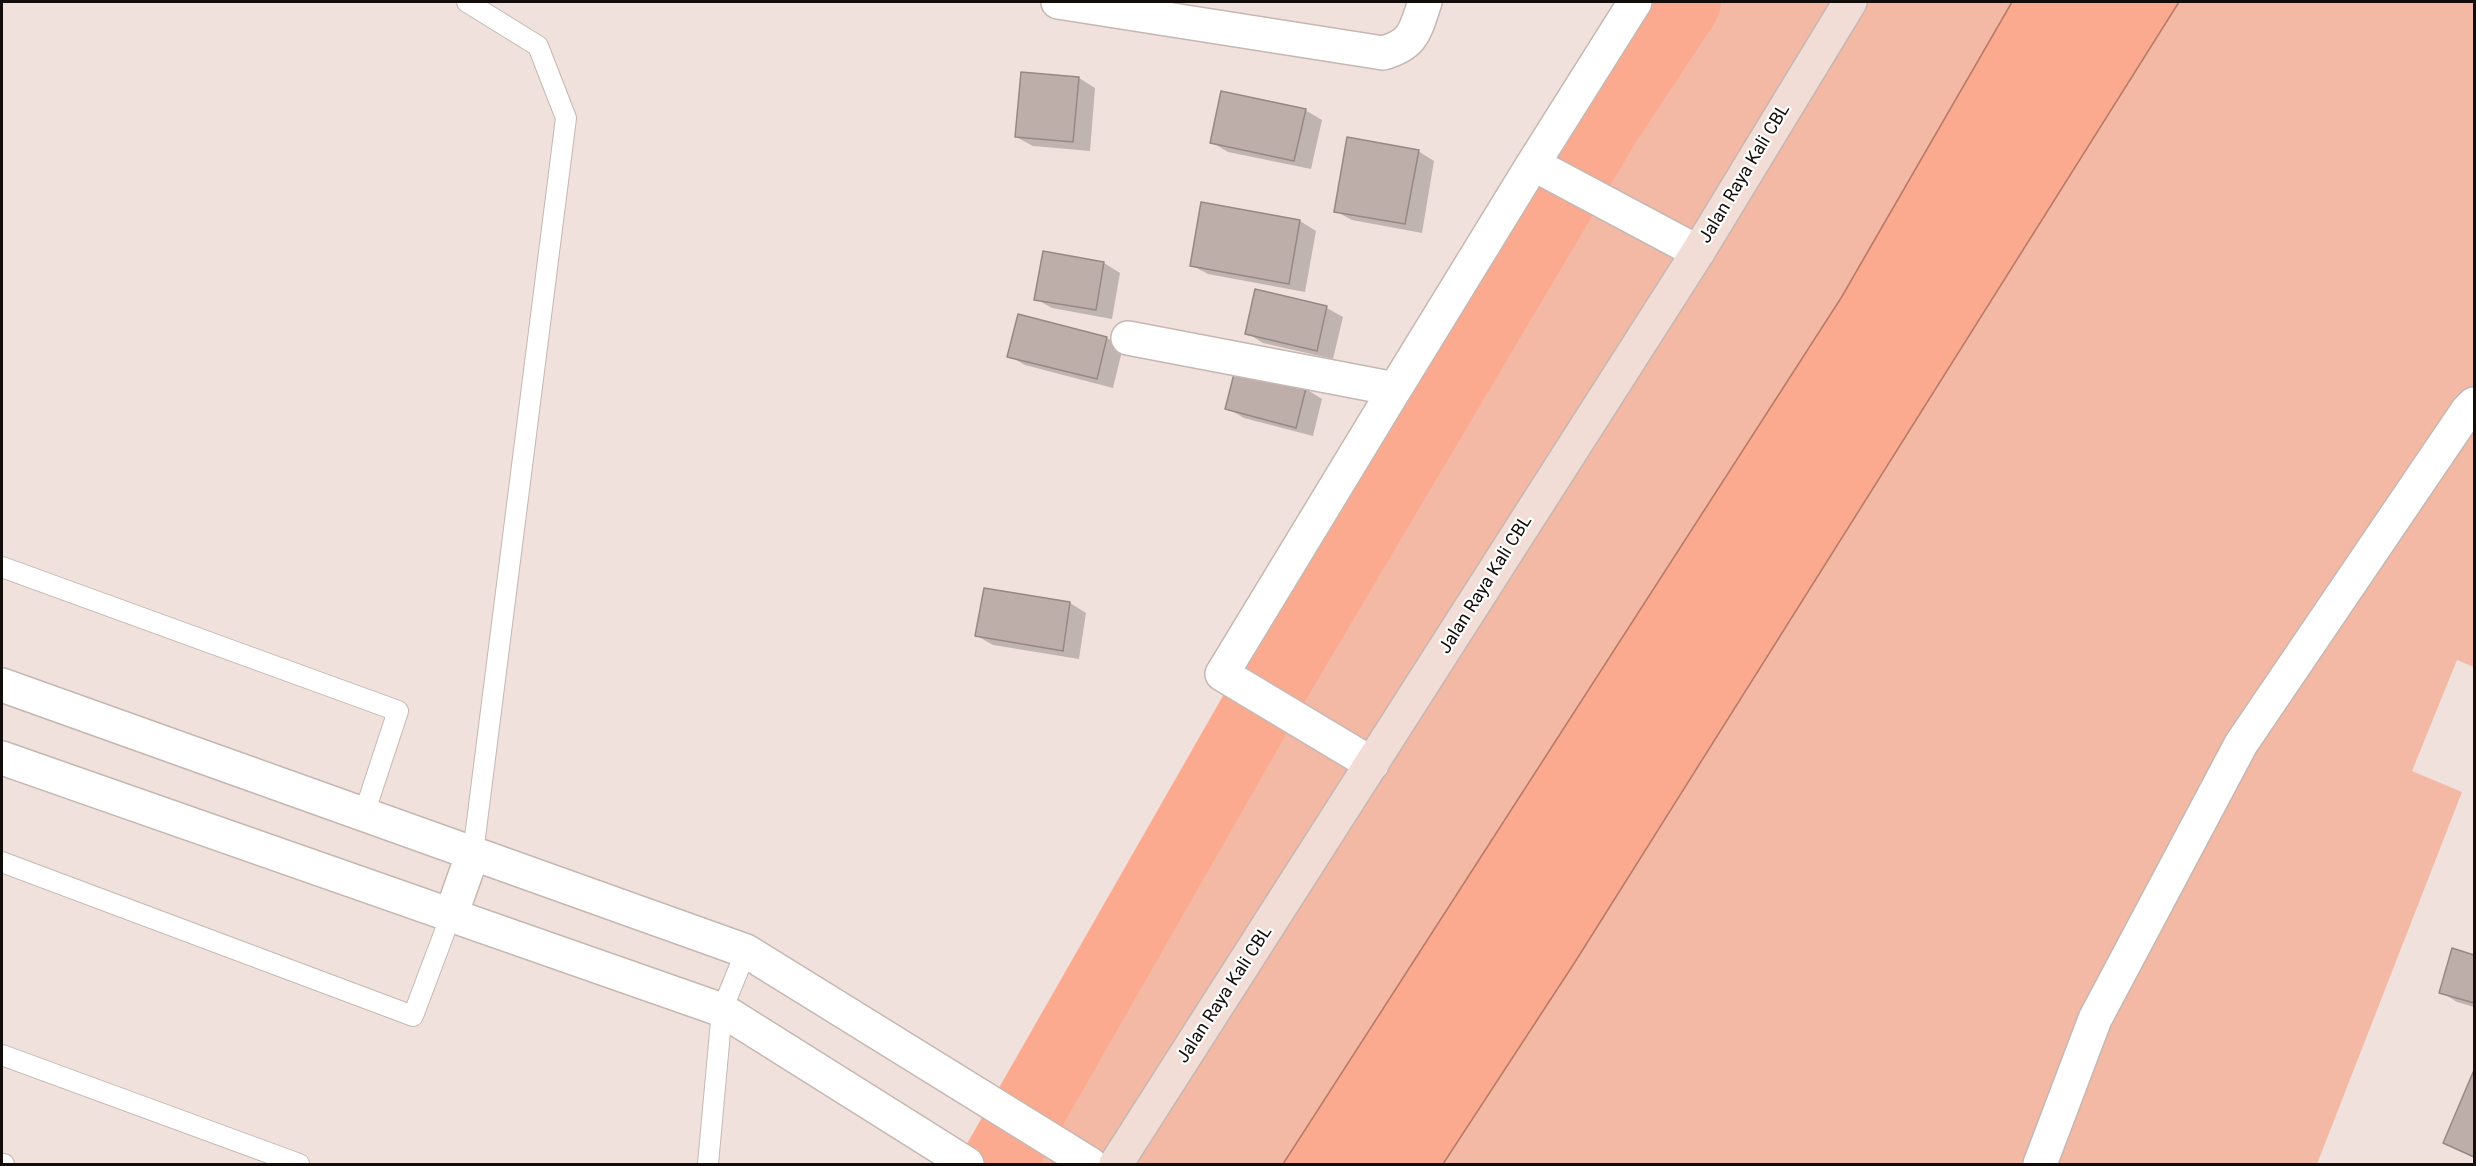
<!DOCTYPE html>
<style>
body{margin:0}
#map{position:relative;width:2476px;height:1166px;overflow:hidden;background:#f1e1dc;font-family:Roboto,sans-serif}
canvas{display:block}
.frame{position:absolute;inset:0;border:3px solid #120d0b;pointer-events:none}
</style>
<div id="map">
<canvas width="2476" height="1166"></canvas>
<div class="frame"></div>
</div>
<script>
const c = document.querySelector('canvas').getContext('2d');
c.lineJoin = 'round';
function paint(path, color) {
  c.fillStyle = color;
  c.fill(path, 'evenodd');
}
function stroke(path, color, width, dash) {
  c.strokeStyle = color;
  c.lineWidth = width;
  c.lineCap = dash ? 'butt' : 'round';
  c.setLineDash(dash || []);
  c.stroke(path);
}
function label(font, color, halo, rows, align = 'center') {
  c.font = font + ' Roboto,sans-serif';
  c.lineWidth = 4.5;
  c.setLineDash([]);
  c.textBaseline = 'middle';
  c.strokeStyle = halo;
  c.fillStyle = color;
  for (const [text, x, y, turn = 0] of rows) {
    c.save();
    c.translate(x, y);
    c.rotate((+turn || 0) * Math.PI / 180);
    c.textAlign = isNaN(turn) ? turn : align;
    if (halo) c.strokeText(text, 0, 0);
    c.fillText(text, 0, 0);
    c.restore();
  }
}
const green = new Path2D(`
 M1714,2H2012L1841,298L1283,1164H995Z
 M2179,2H2474V667L2457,660L2412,771L2462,792L2317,1164H1443L1677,801Z`);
const water = new Path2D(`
 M2012,2H2179L1575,962L1443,1164H1283L1841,298Z`);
const shadow = new Path2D(`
 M1079,78L1095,88L1090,151L1033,146L1016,137Z
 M1305,110L1322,120L1311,169L1228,152L1211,142Z
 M1418,151L1434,161L1422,233L1352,220L1335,211Z
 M1203,204L1300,221L1316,231L1305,292L1208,274L1191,265Z
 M1044,253L1104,263L1120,273L1112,319L1052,308L1036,299Z
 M1327,308L1343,317L1333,359L1263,343L1247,333Z
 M1019,316L1107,338L1123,347L1113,388L1025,365L1009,356Z
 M1306,389L1322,399L1313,436L1244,418L1227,408Z
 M1070,603L1086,613L1079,659L993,645L977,636Z
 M2453,950L2474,957V1007L2457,1002L2441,992Z
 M2474,1074V1158L2445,1143Z`);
const river = new Path2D(`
 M998,1164L1274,681L1606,120L1684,2`);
const building = new Path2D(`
 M1021,72L1079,77L1073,142L1015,137Z
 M1221,91L1306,109L1294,161L1210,143Z
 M1347,137L1419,150L1405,224L1334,212Z
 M1201,202L1300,220L1289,284L1190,266Z
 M1043,251L1104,262L1096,310L1034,300Z
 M1255,289L1327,306L1317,351L1245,334Z
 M1018,314L1107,337L1097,379L1007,357Z
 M1235,370L1306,388L1296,428L1225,409Z
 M984,588L1070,602L1063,651L975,636Z
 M2452,948L2474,955V1003L2439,993Z
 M2474,1070V1157L2443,1143Z`);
const service = new Path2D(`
 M467,2L538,46L566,118L473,853
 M2,567L398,711L364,814
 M2,862L413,1016L451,915
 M2,1055L299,1164
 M2,1164H4
 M708,1164L722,1010L746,951`);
const minor = new Path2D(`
 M1058,2L1383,53C1415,44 1415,30 1425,2
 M1635,2L1533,164L1698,252
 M1128,338L1395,389L1533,164
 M2,685L746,951L1090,1164
 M2,758L722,1010L967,1164
 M1372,764L1222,674L1395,389
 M451,915L473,853
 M2040,1164L2095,1019L2241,744L2467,411L2474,404`);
const secondary = new Path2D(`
 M1116,1164L1698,252L1850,2`);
const streetNames = [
 ["Jalan Raya Kali CBL",1745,174,-59],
 ["Jalan Raya Kali CBL",1486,585,-58],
 ["Jalan Raya Kali CBL",1225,995,-57]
];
paint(green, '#f3b9a5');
paint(water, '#fcaa8f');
stroke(water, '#b67b67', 1.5);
paint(shadow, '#0003');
stroke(river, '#fcaa8f', 74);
paint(building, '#bdaea9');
stroke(building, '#968884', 1.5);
stroke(service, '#c6b7b2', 22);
stroke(minor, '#c6b7b2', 36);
stroke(secondary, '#c6b7b2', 36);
stroke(service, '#fff', 20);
stroke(minor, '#fff', 33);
stroke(secondary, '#f2ddd6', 33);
label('18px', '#120d0b', '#fff', streetNames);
</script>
